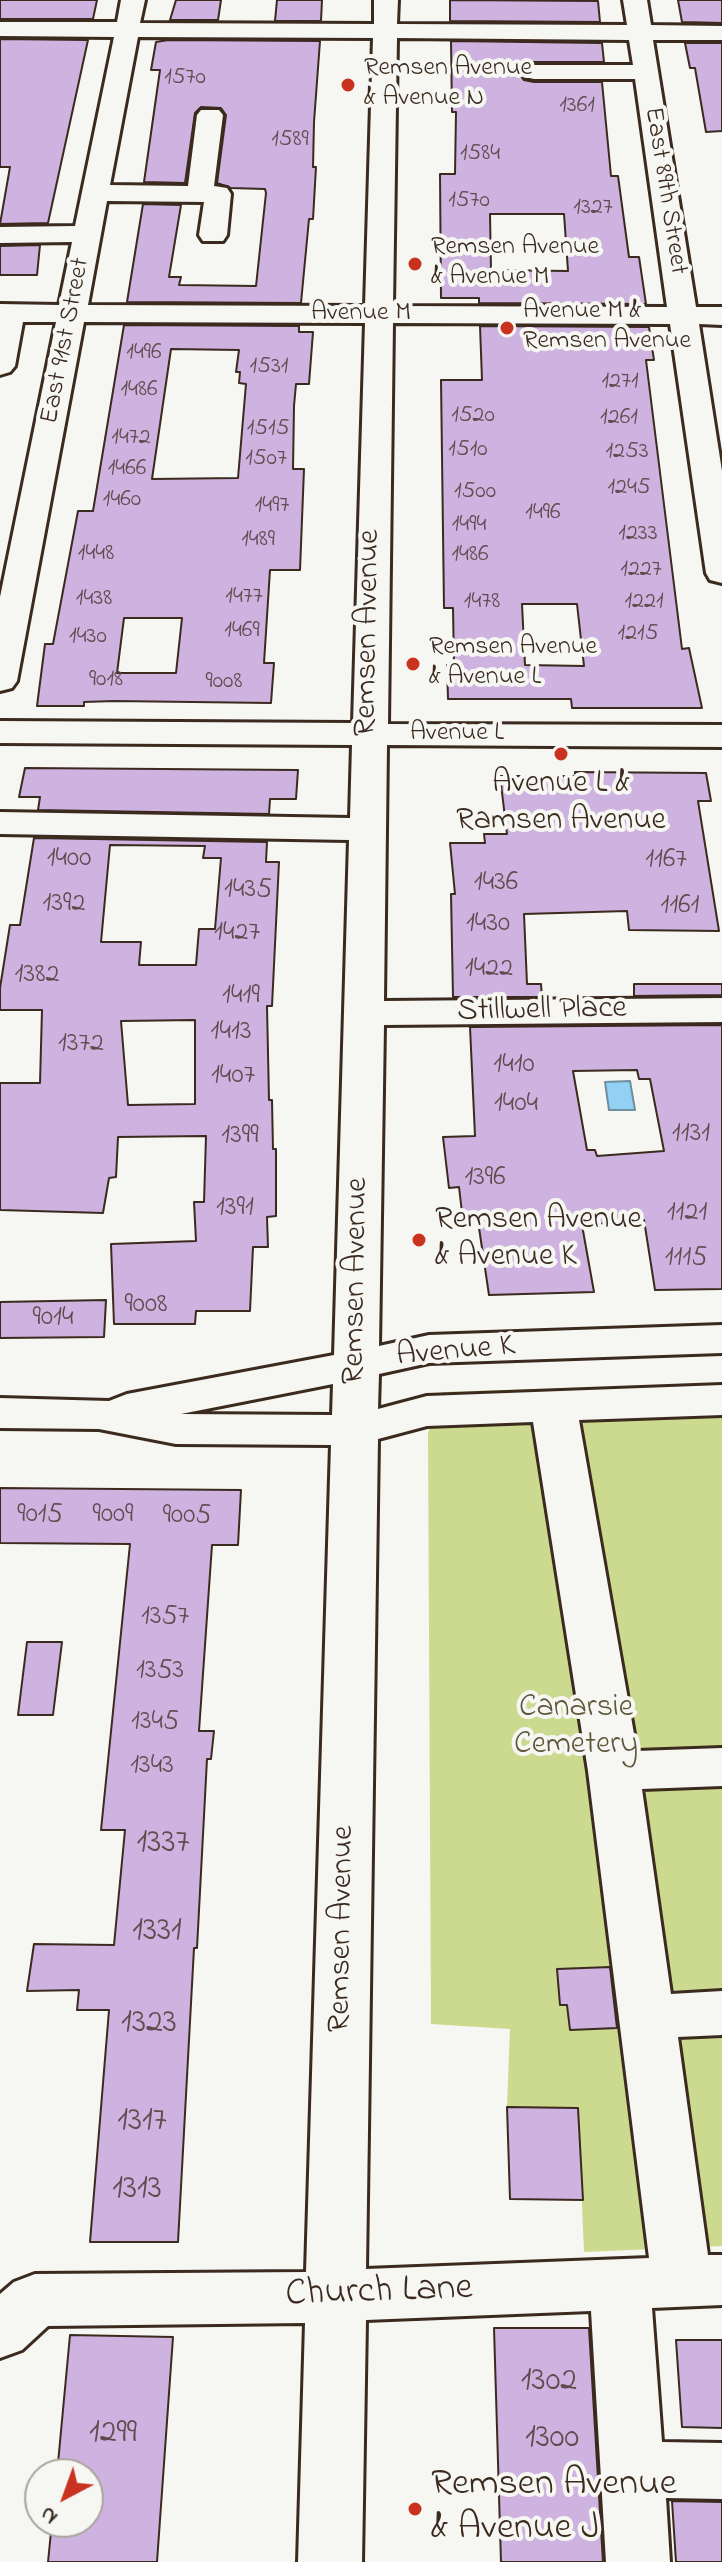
<!DOCTYPE html>
<style>
body{margin:0}
#map{position:relative;width:722px;height:2562px;overflow:hidden;background:#f6f6f2;font-family:"Indie Flower",sans-serif}
canvas{display:block}
.north{position:absolute;left:24px;top:2458px;width:80px;height:80px;box-sizing:border-box;background:#f6f6f2;border:2px solid #aba49d;border-radius:50%;rotate:221deg;font-size:22px;font-weight:700;line-height:32px;text-align:center;color:#3b2a1e}
.north::after{content:'';display:block;margin:auto;width:28px;height:36px;background:#c8321e;clip-path:polygon(50% 0,100% 100%,50% 72%,0 100%)}
</style>
<div id="map">
<canvas width="722" height="2562"></canvas>
<div class="north">N</div>
</div>
<script>
const c = document.querySelector('canvas').getContext('2d');
c.lineJoin = 'round';
function paint(path, color) {
  c.fillStyle = color;
  c.fill(path, 'evenodd');
}
function stroke(path, color, width, dash) {
  c.strokeStyle = color;
  c.lineWidth = width;
  c.lineCap = dash ? 'butt' : 'round';
  c.setLineDash(dash || []);
  c.stroke(path);
}
function label(font, color, halo, rows, align = 'center') {
  c.font = font + ' "Indie Flower",sans-serif';
  c.lineWidth = 8;
  c.setLineDash([]);
  c.textBaseline = 'middle';
  c.strokeStyle = halo;
  c.fillStyle = color;
  for (const [text, x, y, turn = 0] of rows) {
    c.save();
    c.translate(x, y);
    c.rotate((+turn || 0) * Math.PI / 180);
    c.textAlign = isNaN(turn) ? turn : align;
    if (halo) c.strokeText(text, 0, 0);
    c.fillText(text, 0, 0);
    c.restore();
  }
}
const green = new Path2D(`
 M722,1383V2246L584,2252L578,2108L507,2107L510,2029L431,2024L428,1433L442,1392Z`);
const water = new Path2D(`
 M630,1081L635,1110H609L605,1082Z`);
const building = new Path2D(`
 M0,0H97L93,19H0Z
 M176,0H221L218,20H170Z
 M277,0H322L321,21H275Z
 M450,0L598,1L600,22L450,21Z
 M678,0H722V23L682,22Z
 M0,39L88,40L48,223L0,224L10,167H0Z
 M168,40L320,41L314,122L313,167H316L313,219H309L301,303L127,302L143,204L181,205L169,277H181L179,285L256,286L266,193L265,189L231,188L217,183L226,115L221,108L201,107L195,113L185,183L144,182L160,70H151L156,42Z
 M451,41L602,43L604,62H533L522,65L519,74L524,80L534,82H602L611,176H618L629,257H639L646,304L479,303V298H441L440,174H455L456,112H452ZM490,214H564L568,271L491,270Z
 M685,43H722V131L706,132L695,68H690Z
 M40,245L37,275H0V246Z
 M124,325L299,326V332H313L309,384H296L294,406L293,469H304L300,570H270L264,663H274L271,703L114,701L84,702V706H37L45,644H53L78,511H93ZM171,349L239,350L236,372H240L239,383L246,384L238,478L152,479ZM124,618H182L176,673H117Z
 M480,326L649,327L654,360H646L682,649L689,648L702,708H572L571,699H448L447,665H454L453,608H444L441,380H482ZM522,604H577L584,666L525,665Z
 M25,768L298,770L296,799H270L269,814L38,810L40,797H19Z
 M575,772L706,773L711,801H698L719,931L629,930L627,911L524,914L527,984H541L542,997H453L451,894H455L450,843H485L484,834H507L500,776H575Z
 M34,838L267,842L266,862H279L272,1006H267L269,1100H272L273,1149H276V1216L267,1217L268,1247H253L250,1311H196L195,1324H114L111,1244L196,1241L194,1202H204L206,1136L118,1137L116,1177L109,1178L103,1213L0,1210V1083H40L42,1010H0V988L10,925H20ZM110,845L205,846L203,858H221L215,929H199L196,965H139L141,942H101ZM195,1020V1104L128,1105L121,1021Z
 M634,984H722V995L634,996Z
 M722,1025V1289L655,1290L644,1220L582,1225L594,1292L489,1295L478,1221H463L459,1187L449,1188L443,1137L475,1136L470,1027ZM637,1070L639,1079H650L664,1151L597,1156L595,1150H587L573,1071Z
 M106,1300L104,1337L0,1338V1302Z
 M0,1488L241,1490L238,1545H212L199,1731H214L211,1759H207L197,1948H194L178,2242H90L109,2010H77L79,1990L27,1991L34,1944L114,1945L125,1830H101L130,1544L0,1543Z
 M27,1642H62L53,1715H18Z
 M610,1967L617,2028L570,2030L567,2005H560L557,1969Z
 M507,2107L578,2108L583,2200L510,2199Z
 M494,2328H589L603,2562H501Z
 M70,2335L173,2337L157,2562H48L52,2522H88V2474H57Z
 M676,2340H722V2428L682,2427Z
 M672,2501L722,2502V2562H676Z`);
const minor = new Path2D(`
 M121,0H145L140,23L374,24V0H398L397,24L627,25L623,0H647L651,25L722,26V40H653L696,307H722V325L699,324L722,471V583L710,580L706,573L670,324L393,323L388,724L722,725V747L387,745L384,1001L722,998V1022L384,1025L379,1346L429,1335L722,1325V1353L429,1363L379,1374L378,1409L427,1396L722,1385V1415L579,1420L637,1751L722,1748V1786L642,1789L671,1994L722,1991V2035L678,2037L708,2255H722V2305L652,2308L662,2442L722,2443V2499L666,2498L670,2562H606L591,2311L366,2320L362,2562H298L305,2323L48,2326L22,2350L0,2358V2294L14,2282L35,2274L306,2272L331,1445L176,1444L99,1429L0,1428V1398L109,1401L127,1394L334,1355L349,840L0,834V812L350,818L352,745L0,743V721L353,723L365,323L84,322L17,681L12,688L0,691V597L56,322H23L15,366L10,372L0,375V304L59,305L72,242L0,243V227L75,226L114,37L0,36V22H117ZM138,37L373,38L365,306L88,305L107,201L204,202L199,235L203,241H223L227,235L231,194L227,188L214,186L223,115L219,110H201L197,115L188,186L110,185ZM397,38L629,40L633,65H534L525,67L522,72L525,77L534,79H635L667,307L393,306ZM333,1384L332,1415L181,1414ZM533,1422L588,1771L649,2258L366,2269L378,1439L427,1426Z`);
const markers = [
 [348,85,8,"#c8321e"],
 [415,264,8,"#c8321e"],
 [507,328,8,"#c8321e"],
 [413,664,8,"#c8321e"],
 [561,754,8,"#c8321e"],
 [419,1240,8,"#c8321e"],
 [415,2509,8,"#c8321e"]
];
const farNumbernames = [
 ["1570",185,79],
 ["1361",577,107],
 ["1589",290,141],
 ["1584",480,155],
 ["1570",469,202],
 ["1327",593,209],
 ["1496",144,354],
 ["1531",269,368],
 ["1271",620,383],
 ["1486",139,391],
 ["1520",473,417],
 ["1261",619,419],
 ["1515",268,430],
 ["1472",131,439],
 ["1510",468,451],
 ["1253",627,453],
 ["1507",266,460],
 ["1466",127,470],
 ["1245",629,489],
 ["1500",475,493],
 ["1460",122,501],
 ["1497",272,507],
 ["1496",543,514],
 ["1494",469,526],
 ["1233",638,535],
 ["1489",258,541],
 ["1448",96,555],
 ["1486",470,556],
 ["1227",641,571],
 ["1477",244,598],
 ["1438",94,600],
 ["1478",482,603],
 ["1221",644,603],
 ["1469",242,632],
 ["1215",638,635],
 ["1430",88,638],
 ["9018",106,681],
 ["9008",224,683]
];
const farPoinames = [
 ["Remsen Avenue",364,70],
 ["& Avenue N",364,100],
 ["Remsen Avenue",431,249],
 ["& Avenue M",431,279],
 ["Avenue M &",523,313],
 ["Remsen Avenue",523,343],
 ["Remsen Avenue",429,649],
 ["& Avenue L",429,679]
];
const farStreetnames = [
 ["East 89th Street",664,191,81],
 ["Avenue M",361,315],
 ["East 91st Street",67,341,-79],
 ["Avenue L",457,735]
];
const numberNames = [
 ["1400",69,860],
 ["1167",666,861],
 ["1436",496,884],
 ["1435",248,891],
 ["1392",64,905],
 ["1161",680,907],
 ["1430",488,925],
 ["1427",237,934],
 ["1422",489,970],
 ["1382",37,976],
 ["1419",241,997],
 ["1413",231,1033],
 ["1372",81,1045],
 ["1410",514,1066],
 ["1407",233,1077],
 ["1404",516,1105],
 ["1131",691,1135],
 ["1399",240,1137],
 ["1396",485,1179],
 ["1391",235,1209],
 ["1121",687,1214],
 ["1115",686,1259],
 ["9008",146,1306],
 ["9014",53,1319],
 ["9015",40,1516],
 ["9009",113,1516],
 ["9005",187,1517],
 ["1357",165,1618],
 ["1353",160,1672],
 ["1345",155,1723],
 ["1343",152,1767]
];
const streetNames = [
 ["Remsen Avenue",370,633,-89],
 ["Stillwell Place",542,1012,-1],
 ["Remsen Avenue",358,1281,-89],
 ["Avenue K",456,1353,-5],
 ["Remsen Avenue",344,1929,-89]
];
const poiNames = [
 ["Avenue L &",561,786],
 ["Ramsen Avenue",561,823],
 ["Remsen Avenue",435,1222,"left"],
 ["& Avenue K",435,1259,"left"]
];
const parkNames = [
 ["Canarsie",576,1710],
 ["Cemetery",576,1747]
];
const nearNumbernames = [
 ["1337",163,1845],
 ["1331",157,1933],
 ["1323",149,2025],
 ["1317",142,2123],
 ["1313",137,2191],
 ["1302",549,2383],
 ["1299",113,2435],
 ["1300",552,2440]
];
const nearStreetnames = [
 ["Church Lane",379,2294,-2]
];
const nearPoinames = [
 ["Remsen Avenue",431,2487],
 ["& Avenue J",431,2531]
];
paint(green, '#cbda8e');
paint(water, '#93d1f4');
stroke(water, '#708e9e', 2);
paint(building, '#ceb2e0');
stroke(building, '#3b2a1e', 2);
stroke(minor, '#3b2a1e', 6);
paint(minor, '#f6f6f2');
for (const [x, y, r, color] of markers) {
  const dot = new Path2D();
  dot.arc(x, y, r, 0, 2 * Math.PI);
  c.fillStyle = color;
  c.fill(dot);
  stroke(dot, '#f6f6f2', 3);
}
label('24px', '#604c4e', null, farNumbernames);
label('26px', '#3b2a1e', '#f6f6f2', farPoinames, 'left');
label('26px', '#3b2a1e', '#f6f6f2', farStreetnames);
label('28px', '#604c4e', null, numberNames);
label('32px', '#3b2a1e', '#f6f6f2', streetNames);
label('32px', '#3b2a1e', '#f6f6f2', poiNames);
label('32px', '#5f563a', '#f6f6f2', parkNames);
label('34px', '#604c4e', null, nearNumbernames);
label('38px', '#3b2a1e', '#f6f6f2', nearStreetnames);
label('38px', '#3b2a1e', '#f6f6f2', nearPoinames, 'left');
</script>
